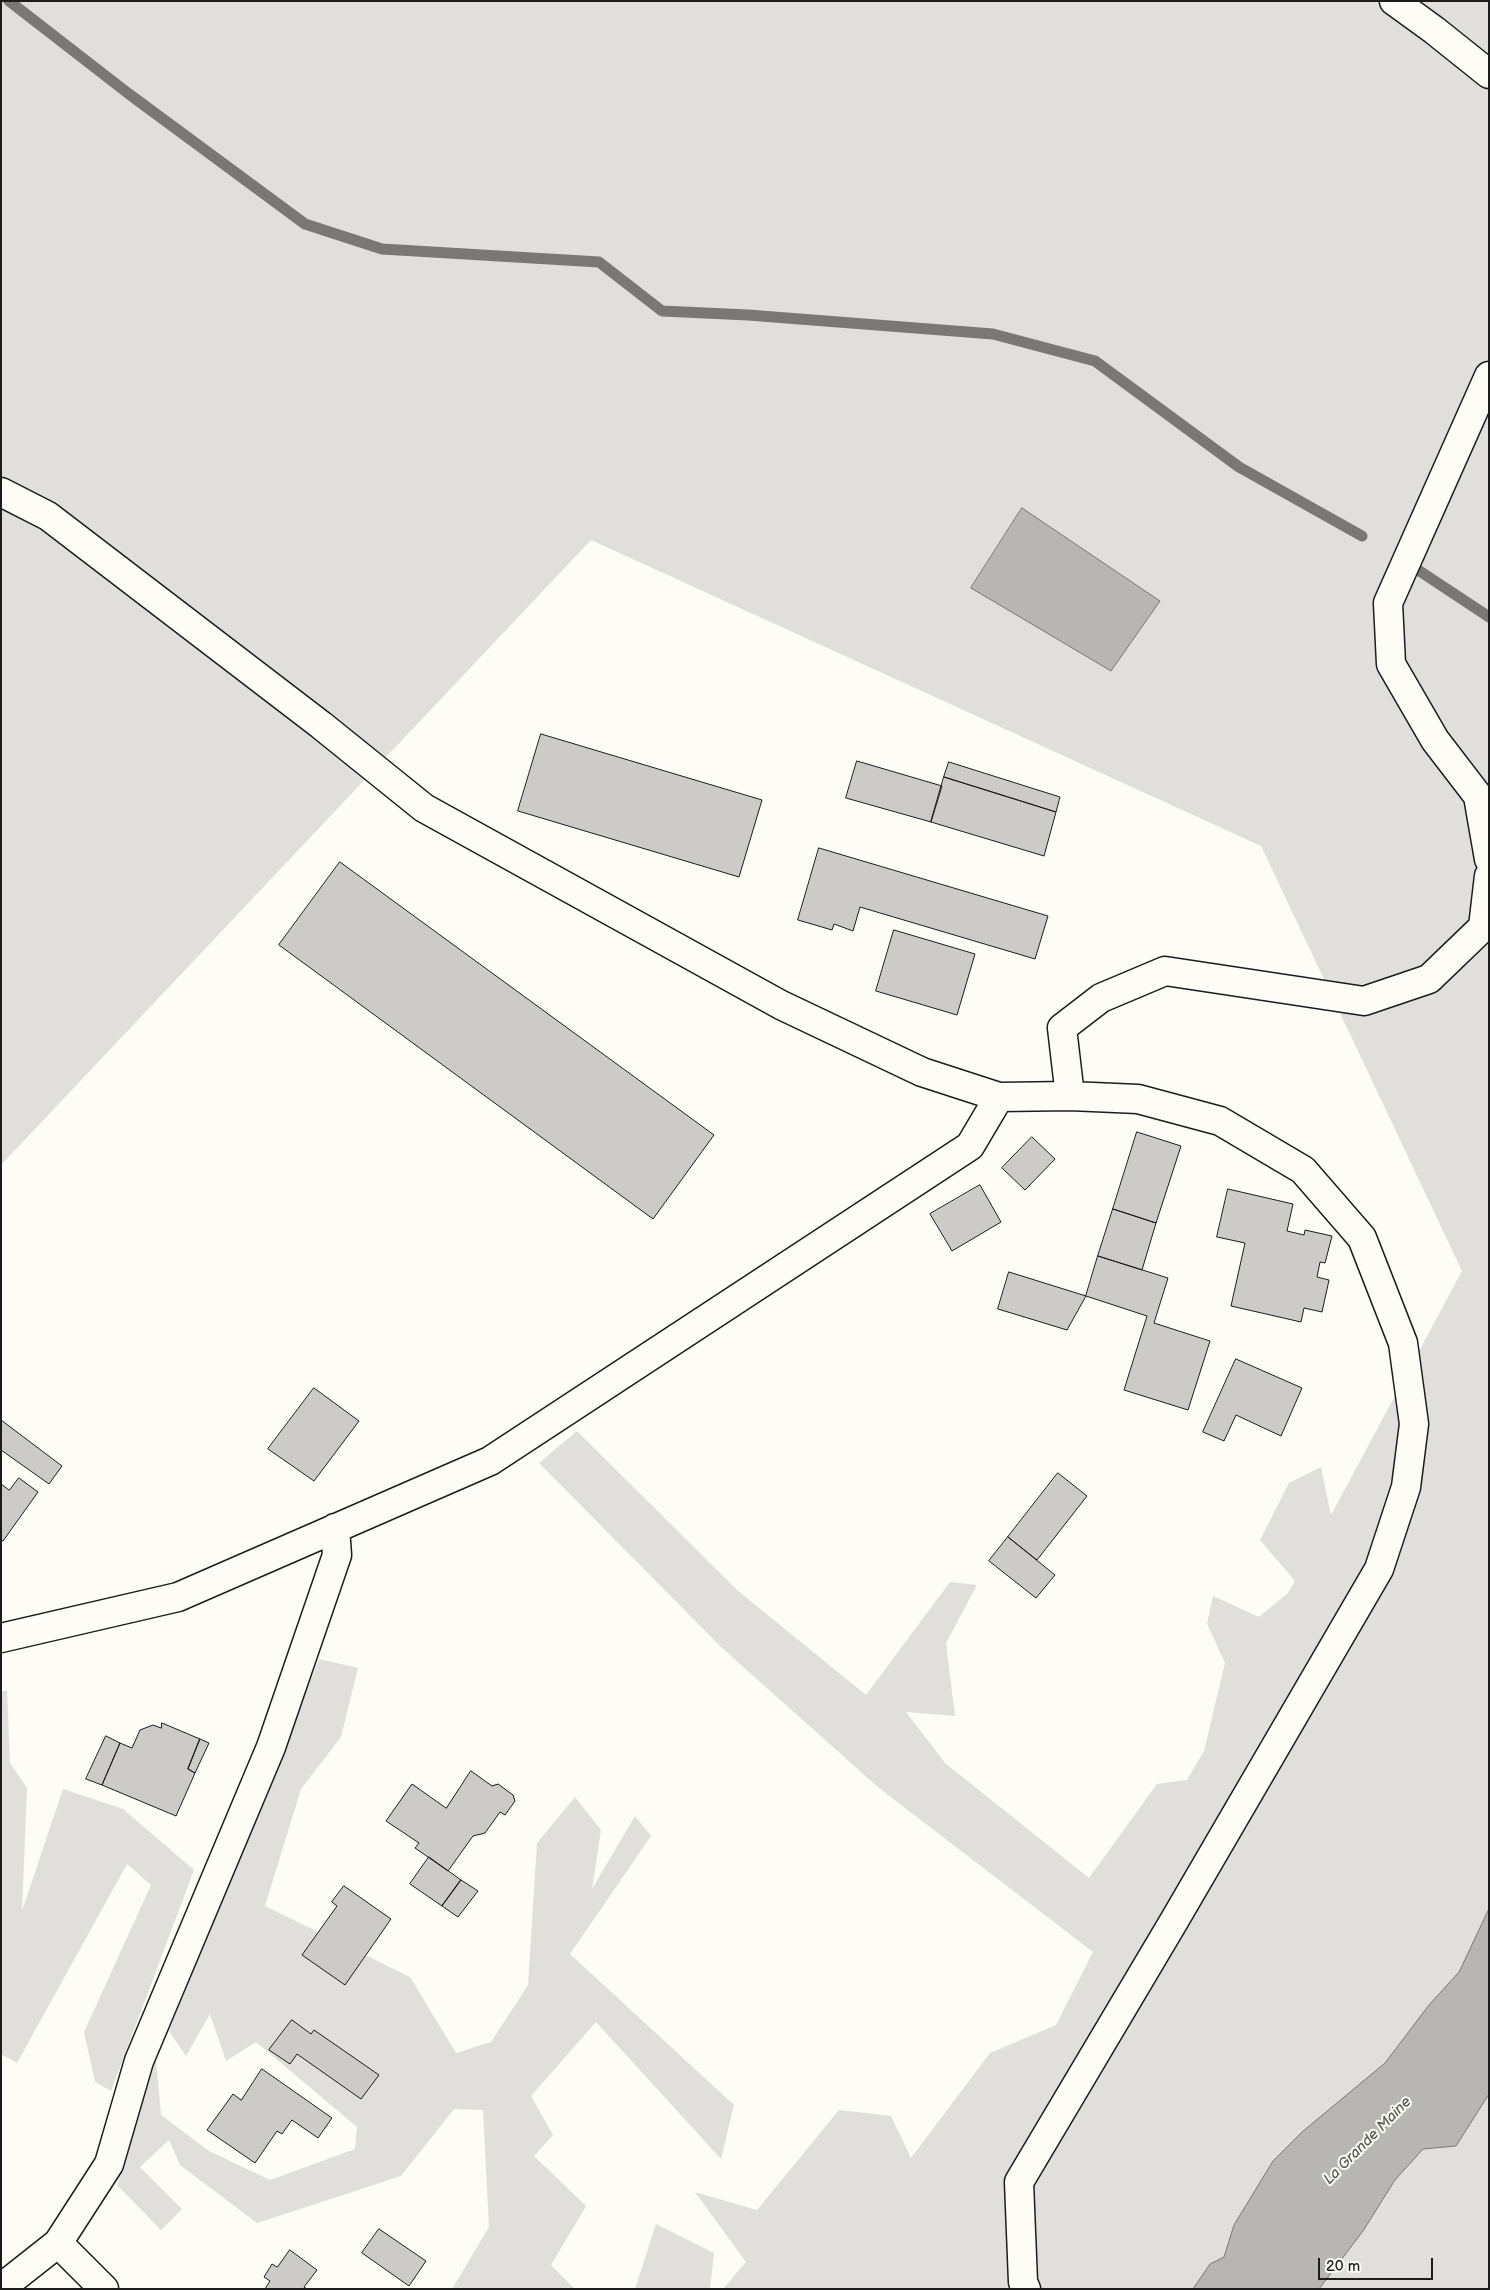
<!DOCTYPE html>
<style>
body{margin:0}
#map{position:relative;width:1490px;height:2290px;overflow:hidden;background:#fdfcf7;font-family:"Balsamiq Sans",sans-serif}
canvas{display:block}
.frame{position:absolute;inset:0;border:2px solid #1c1c1c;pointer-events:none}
.scale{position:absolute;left:1318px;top:2258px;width:115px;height:22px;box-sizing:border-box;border:2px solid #1c1c1c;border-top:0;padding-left:6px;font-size:15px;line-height:18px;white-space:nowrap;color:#1c1c1c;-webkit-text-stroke:4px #fdfcf7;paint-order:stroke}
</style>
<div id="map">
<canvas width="1490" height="2290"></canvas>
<div class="frame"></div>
<div class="scale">20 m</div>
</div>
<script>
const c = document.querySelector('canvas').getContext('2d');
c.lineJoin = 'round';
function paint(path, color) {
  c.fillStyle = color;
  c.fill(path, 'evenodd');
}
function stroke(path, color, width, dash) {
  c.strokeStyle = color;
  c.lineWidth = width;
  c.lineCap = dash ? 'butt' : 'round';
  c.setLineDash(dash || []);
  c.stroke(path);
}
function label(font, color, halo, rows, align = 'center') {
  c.font = font + ' "Balsamiq Sans",sans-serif';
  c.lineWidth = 4;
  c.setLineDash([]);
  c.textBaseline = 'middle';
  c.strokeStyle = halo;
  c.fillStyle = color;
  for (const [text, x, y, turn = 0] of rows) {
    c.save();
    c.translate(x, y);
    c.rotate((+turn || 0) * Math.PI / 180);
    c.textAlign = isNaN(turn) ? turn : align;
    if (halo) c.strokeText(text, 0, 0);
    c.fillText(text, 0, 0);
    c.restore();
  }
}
const green = new Path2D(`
 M1,1H1489V2289H723L746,2262L695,2192L757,2210L839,2110L891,2116L911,2158L990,2053L1056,2025L1093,1952L879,1788L721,1647L539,1463L577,1431L737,1590L866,1695L950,1582L977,1585L946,1643L955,1716L906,1712L945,1763L1089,1878L1157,1784L1187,1780L1204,1751L1225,1663L1207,1624L1213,1596L1259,1617L1288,1593L1295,1581L1260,1540L1289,1483L1321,1467L1331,1515L1462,1271L1261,846L591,540L1,1165Z
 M319,1659L358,1668L341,1737L301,1789L265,1906L410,1977L456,2053L491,2042L528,1985L537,1843L575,1797L601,1830L592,1889L635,1816L651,1836L570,1954L734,2105L721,2159L596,2022L531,2096L553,2135L534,2156L586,2206L551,2265L575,2289H452L489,2227L483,2110L454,2109L401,2176L257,2223L180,2165L169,2140L140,2167L182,2209L161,2230L117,2185L156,2059L161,2115L209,2151L270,2180L355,2149L357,2127L256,2042L226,2061L210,2014L186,2056L169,2031Z
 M7,1690L10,1763L27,1788L22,1911L63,1789L123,1809L194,1870L111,2091L95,2082L84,2032L151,1885L127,1864L17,2063L1,2054V1692Z
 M656,2224L714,2253L710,2289H635Z`);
const water = new Path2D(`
 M1022,508L1160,601L1111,671L971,588Z
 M1489,1909V2094L1456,2146L1423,2149L1395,2180L1363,2231L1319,2289H1193L1210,2264L1224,2257L1234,2225L1273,2161L1302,2132L1385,2063L1429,2005L1459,1972Z`);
const stream = new Path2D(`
 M9,1L129,94L305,224L382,249L599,262L662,311L748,315L993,334L1095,361L1239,467L1362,536
 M1415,568L1489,617`);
const building = new Path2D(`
 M541,734L762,800L739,877L518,811Z
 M857,761L942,786L931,822L846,798Z
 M949,762L1060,797L1056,812L944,777Z
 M944,777L1056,812L1044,856L931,822Z
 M819,848L1048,916L1035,959L860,907L853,931L834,924L832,930L798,920Z
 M340,862L714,1135L653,1219L279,945Z
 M894,930L975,954L957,1015L876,991Z
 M1137,1132L1181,1146L1156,1223L1113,1209Z
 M1032,1137L1055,1159L1025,1190L1002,1168Z
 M980,1185L1001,1222L952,1251L930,1214Z
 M1228,1189L1293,1204L1287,1231L1304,1235L1305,1230L1332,1236L1325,1263L1320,1262L1317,1277L1329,1280L1322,1312L1304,1308L1301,1322L1231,1306L1245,1243L1217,1237Z
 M1113,1209L1156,1223L1142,1270L1098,1256Z
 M1098,1256L1168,1278L1154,1323L1210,1341L1188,1410L1124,1390L1147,1316L1086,1296Z
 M1009,1272L1086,1296L1067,1330L998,1309Z
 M1236,1359L1302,1388L1281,1436L1236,1415L1224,1441L1203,1432Z
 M314,1388L359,1421L314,1481L268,1449Z
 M1,1420L62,1466L49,1484L1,1450Z
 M1058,1473L1087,1496L1037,1560L1008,1537Z
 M19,1478L38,1492L3,1541L1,1540V1484L9,1490Z
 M1008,1537L1055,1575L1036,1598L989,1561Z
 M162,1723L200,1739L188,1769L195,1773L176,1816L102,1785L120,1743L132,1748L140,1730L153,1725L161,1728Z
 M106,1736L120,1743L102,1785L86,1779Z
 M200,1739L209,1743L195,1773L188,1769Z
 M471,1771L492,1786L498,1784L513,1795L515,1801L505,1815L500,1812L485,1833L473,1836L448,1871L415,1848L419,1843L386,1821L412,1784L446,1808Z
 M429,1857L461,1880L442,1906L410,1884Z
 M461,1880L478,1891L458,1917L442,1906Z
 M344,1886L391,1919L345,1985L302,1955L337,1906L332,1902Z
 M292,2020L311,2034L314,2030L379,2075L361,2099L297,2054L290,2064L269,2050Z
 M262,2069L332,2118L318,2138L292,2120L282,2134L277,2131L255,2163L207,2130L233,2094L241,2100Z
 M379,2229L426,2261L409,2286L362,2253Z
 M290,2250L317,2270L304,2287L307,2289H265L270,2281L264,2277L272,2264L277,2267Z`);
const street = new Path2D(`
 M1394,1L1434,30L1489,74
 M1489,376L1388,603L1391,664L1435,740L1478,796L1489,859
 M1,492L48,516L321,725L424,808L781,1005L922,1072L999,1097L1070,1096L1138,1099L1220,1121L1303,1170L1362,1238L1403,1343L1414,1424L1406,1487L1379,1569L1174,1921L1019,2182L1023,2282L1026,2289
 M1070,1096L1062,1028L1101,998L1165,971L1364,1001L1429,979L1483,927L1489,876
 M1,1638L178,1597L490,1461L970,1146L999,1097
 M58,2243L109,2164L139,2061L271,1747L337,1555L335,1528
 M1,2288L58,2243L104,2289`);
const waterNames = [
 ["La Grande Maine",1368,2141,-45]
];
paint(green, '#e0dfdb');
paint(water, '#b7b6b2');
stroke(water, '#797876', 1);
stroke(stream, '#797876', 11);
paint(building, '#cccbc8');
stroke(building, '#1c1c1c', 1);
stroke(street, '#1c1c1c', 31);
stroke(street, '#fdfcf7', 28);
label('italic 15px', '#5a5a58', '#fdfcf7', waterNames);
</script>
